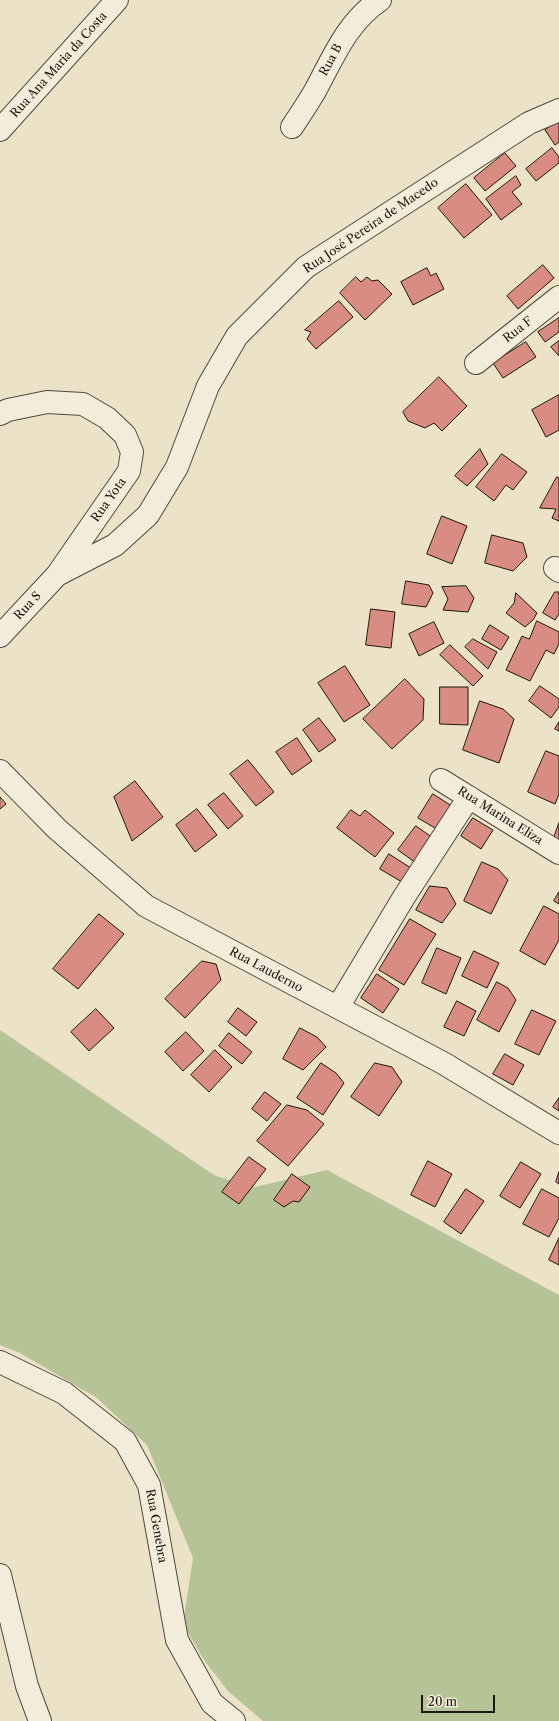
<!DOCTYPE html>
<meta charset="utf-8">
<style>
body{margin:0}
#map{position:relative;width:559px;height:1721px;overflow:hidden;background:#ebe2c7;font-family:"Libre Caslon Text",serif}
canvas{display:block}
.scale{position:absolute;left:421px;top:1695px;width:74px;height:18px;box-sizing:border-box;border:2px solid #1d160d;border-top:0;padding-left:5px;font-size:12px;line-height:14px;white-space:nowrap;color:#1d160d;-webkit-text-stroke:3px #f2ecdb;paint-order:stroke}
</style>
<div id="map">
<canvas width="559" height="1721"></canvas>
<div class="scale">20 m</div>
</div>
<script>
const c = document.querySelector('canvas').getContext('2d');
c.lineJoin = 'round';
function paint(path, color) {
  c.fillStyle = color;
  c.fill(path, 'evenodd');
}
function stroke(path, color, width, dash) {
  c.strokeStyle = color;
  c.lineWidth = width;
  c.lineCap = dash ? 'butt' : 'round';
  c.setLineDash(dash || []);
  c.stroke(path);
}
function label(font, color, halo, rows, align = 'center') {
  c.font = font + ' "Libre Caslon Text",serif';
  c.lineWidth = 4;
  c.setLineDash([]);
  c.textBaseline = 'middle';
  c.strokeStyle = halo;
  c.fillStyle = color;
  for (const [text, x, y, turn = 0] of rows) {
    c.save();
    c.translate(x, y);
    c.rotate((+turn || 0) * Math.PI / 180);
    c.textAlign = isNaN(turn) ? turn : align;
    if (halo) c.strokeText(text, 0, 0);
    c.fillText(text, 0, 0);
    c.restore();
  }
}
const green = new Path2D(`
 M0,1030L214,1175L251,1188L327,1170L559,1295V1721H263L228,1691L204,1660L183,1624L193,1558L147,1445L97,1398L20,1353L0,1345Z`);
const building = new Path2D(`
 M559,121V142L555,145L545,130Z
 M552,148L559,157V163L536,181L526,169Z
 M505,153L516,166L485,191L474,178Z
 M516,176L521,185L512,192L522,204L501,220L486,199Z
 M466,184L492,215L464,238L438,208Z
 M543,265L554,278L518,309L507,296Z
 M427,268L431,276L436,273L444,289L413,305L401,282Z
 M356,277L361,282L367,277L372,281L378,280L392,294L365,320L340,293Z
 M339,301L353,317L316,349L307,339L311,332L305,330Z
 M559,318V332L545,342L538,332Z
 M559,341V356L551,347Z
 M526,342L536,357L503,378L493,363Z
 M439,377L467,406L442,431L434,423L425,428L408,421L403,412Z
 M559,395V430L546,437L532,410Z
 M480,449L488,464L467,486L455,476Z
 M502,454L527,472L513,490L506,485L494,501L476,487Z
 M557,477L559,478V521L552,518L556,509L540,508Z
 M442,516L467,526L452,564L427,554Z
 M492,535L523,543L527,557L513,571L485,563Z
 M406,581L429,585L433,593L426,607L402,604Z
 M466,586L474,598L468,612L443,610L448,599L442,587Z
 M555,592H559V614L555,620L543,613Z
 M516,593L537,613L533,620L525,627L506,613L514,603Z
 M371,609L395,612L391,648L366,645Z
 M537,621L559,632V644L554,654L546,650L530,681L506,670L522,636L529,639Z
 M434,622L444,643L419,656L409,634Z
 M490,625L509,637L501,650L482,639Z
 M473,639L497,652L488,669L465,647Z
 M450,645L483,676L473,686L440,655Z
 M345,666L370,705L344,722L318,683Z
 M405,679L424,699L423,720L392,749L363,719Z
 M540,686L559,699V707L551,718L529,701Z
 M440,687H468V725L440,724Z
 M480,701L503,709L514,719L499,763L463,750Z
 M319,718L336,740L319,752L303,730Z
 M559,722V731L555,729Z
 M297,738L312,761L292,775L276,752Z
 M546,751L559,756V794L555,804L528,792Z
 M248,760L274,792L256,806L230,774Z
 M135,781L163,817L132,841L114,797Z
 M224,793L243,816L228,829L208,805Z
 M433,794L455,808L440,831L418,818Z
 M0,797L6,804L0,809Z
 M197,809L217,835L195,852L176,825Z
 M351,810L360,816L365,810L394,833L375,857L337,828Z
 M473,818L493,830L481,849L461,836Z
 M559,823V842L553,840Z
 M416,826L433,838L416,863L398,850Z
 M389,854L411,868L402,882L380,869Z
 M482,862L498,869L508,880L491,914L464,901Z
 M430,886L447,888L456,904L442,923L416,910Z
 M559,892V904L554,901Z
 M544,906L559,914V940L545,965L520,951Z
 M99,914L124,934L78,989L53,969Z
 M410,919L436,934L404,985L379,970Z
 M437,948L461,958L446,994L422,983Z
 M474,951L499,963L487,988L462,976Z
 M202,961L216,964L221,980L185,1018L165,999Z
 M377,974L399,989L383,1013L361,998Z
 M497,982L508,988L516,1000L499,1032L477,1020Z
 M457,1001L476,1011L464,1036L444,1027Z
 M238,1008L257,1022L246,1036L228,1022Z
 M96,1009L114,1028L89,1051L71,1032Z
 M532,1010L556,1021L539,1055L515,1044Z
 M300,1028L317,1037L326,1047L303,1070L283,1059Z
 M186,1032L204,1051L183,1071L165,1052Z
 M229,1033L252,1052L242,1064L219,1046Z
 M215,1050L232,1067L209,1092L191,1075Z
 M505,1054L524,1065L513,1085L493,1074Z
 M321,1063L336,1073L344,1083L323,1115L297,1098Z
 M375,1063L392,1067L402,1082L379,1116L351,1097Z
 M265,1092L281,1104L267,1121L252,1109Z
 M559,1098V1111L553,1107Z
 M287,1105L307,1110L324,1124L288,1166L257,1141Z
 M249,1157L266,1169L239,1204L222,1192Z
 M428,1161L452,1174L435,1207L411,1195Z
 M521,1162L541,1174L520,1208L500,1196Z
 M559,1172V1184L556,1182Z
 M292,1174L310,1187L299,1202L293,1201L284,1207L274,1200Z
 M466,1189L484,1201L461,1234L444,1222Z
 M542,1189L559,1198V1218L549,1237L523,1224Z
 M559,1238V1265L549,1260Z`);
const minor = new Path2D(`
 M292,127C300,115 308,103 315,91C333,58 347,22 380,0
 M0,130L117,0
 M476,363L559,297
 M0,414L8,410L47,402L83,404L107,418L125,435L132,452L129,471L57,575L0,636
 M555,568L559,571
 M57,575L115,545L148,515L177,467L208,386L237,336L306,267L529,123L559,110
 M0,771L57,829L146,906L443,1063L559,1133
 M441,780L559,853
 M338,1007L404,897L469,797
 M0,1362L64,1393L125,1441L149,1485L177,1640L212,1703L234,1721
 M0,1575L27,1686L40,1721`);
const streetNames = [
 ["Rua B",331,60,-62],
 ["Rua Ana Maria da Costa",59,65,-48],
 ["Rua José Pereira de Macedo",371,226,-34],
 ["Rua F",518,330,-38],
 ["Rua Yota",109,500,-55],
 ["Rua S",28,606,-47],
 ["Rua Marina Eliza",500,816,32],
 ["Rua Lauderno",266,970,28],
 ["Rua Genebra",156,1526,80]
];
paint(green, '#b6c396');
paint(building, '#d98c81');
stroke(building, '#1d160d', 1);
stroke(minor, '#50493c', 24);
stroke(minor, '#f2ecdb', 22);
label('12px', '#1d160d', '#f2ecdb', streetNames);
</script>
